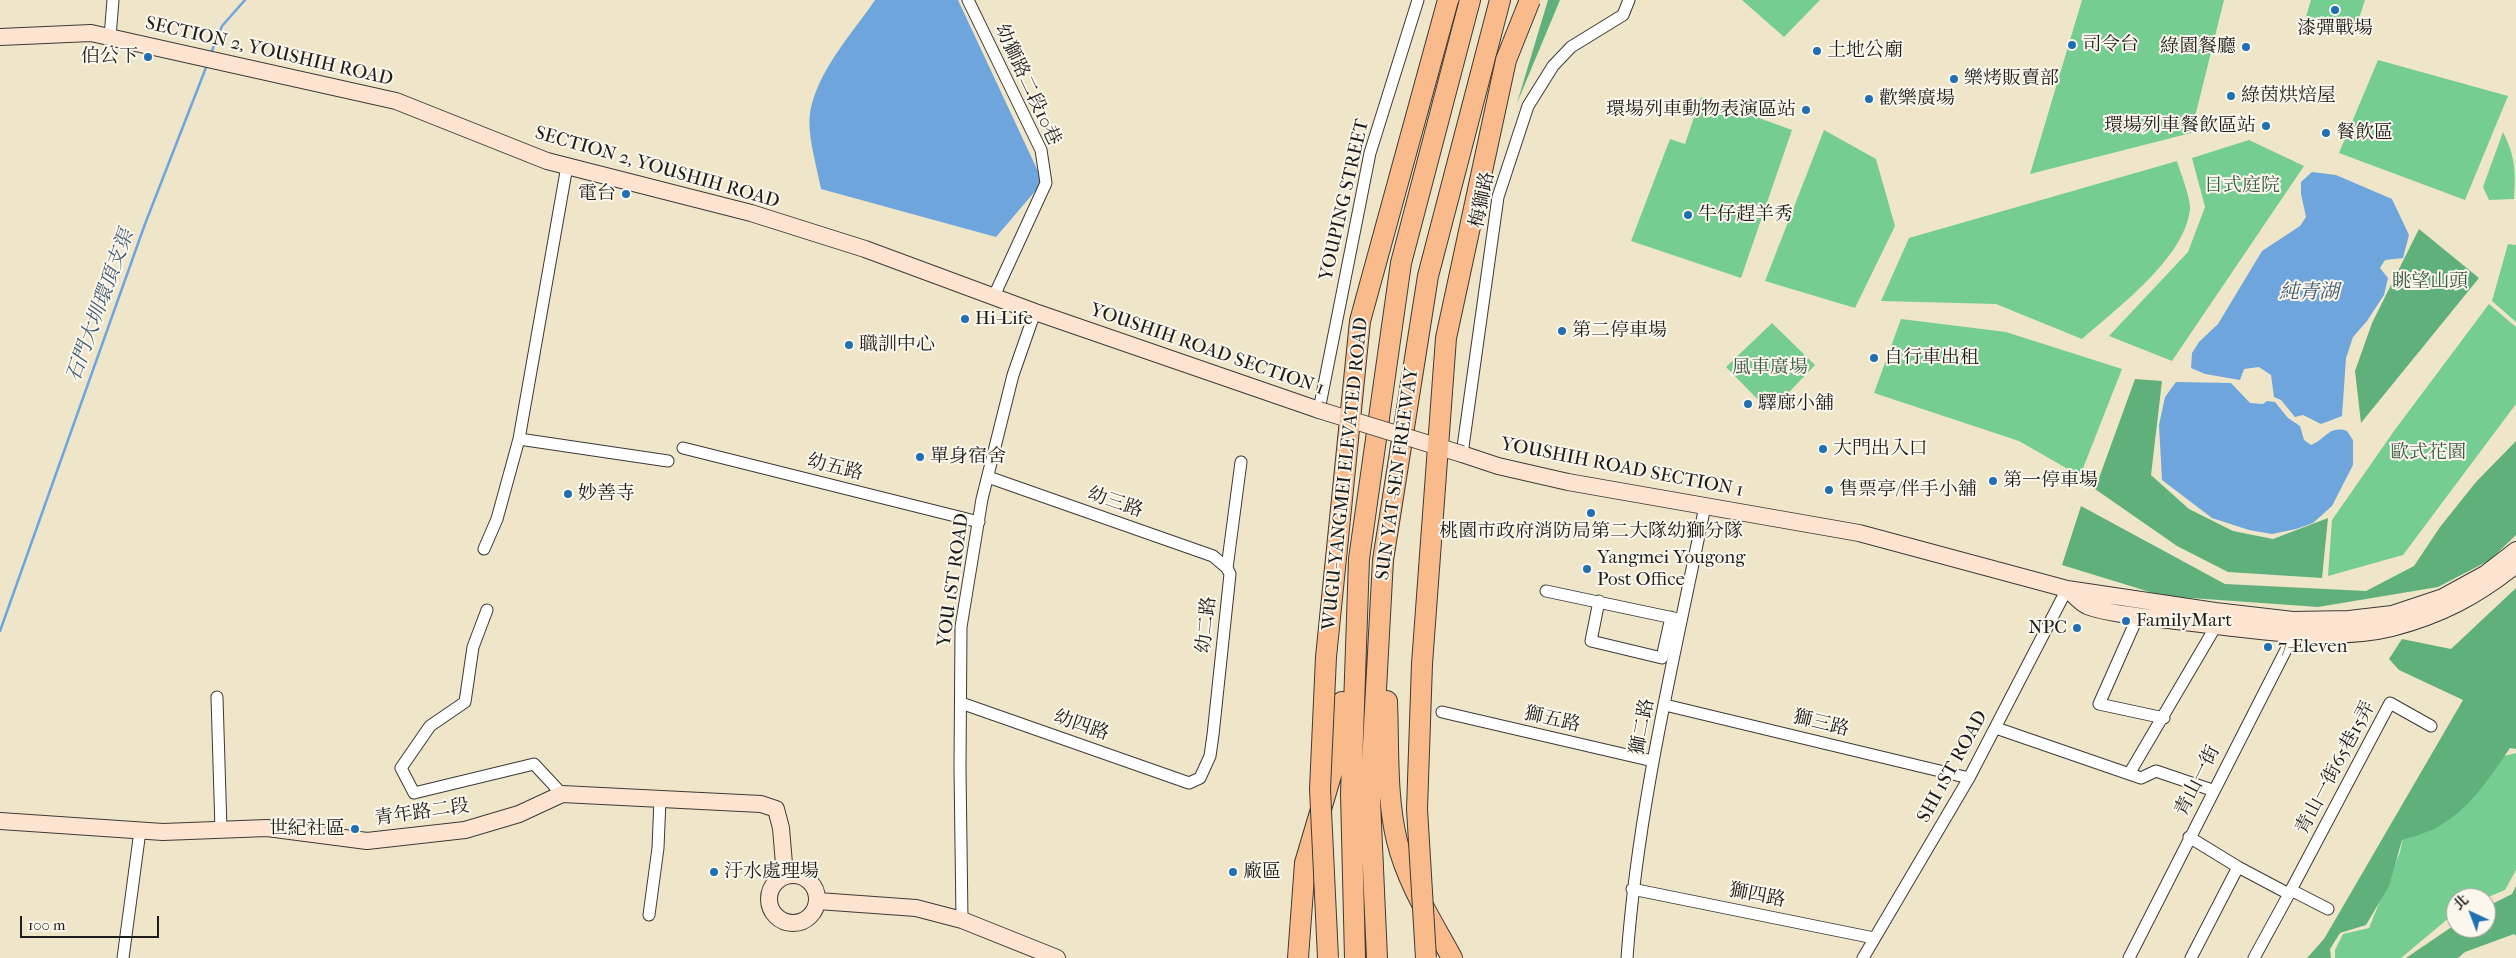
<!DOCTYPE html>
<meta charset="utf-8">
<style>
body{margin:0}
#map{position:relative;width:2516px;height:958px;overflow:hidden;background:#efe6c9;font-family:"IM FELL French Canon","Noto Serif TC",serif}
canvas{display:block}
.north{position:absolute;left:2446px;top:888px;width:50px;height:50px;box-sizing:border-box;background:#fbf7ec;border:1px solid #a29f99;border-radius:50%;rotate:317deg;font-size:14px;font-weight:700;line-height:20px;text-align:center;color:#1c1c1c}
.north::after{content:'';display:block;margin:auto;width:18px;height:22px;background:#1f6fb2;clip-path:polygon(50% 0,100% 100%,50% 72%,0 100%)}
.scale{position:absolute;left:20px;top:916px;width:139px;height:22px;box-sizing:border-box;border:2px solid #1c1c1c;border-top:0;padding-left:6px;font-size:15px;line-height:18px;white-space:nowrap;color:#1c1c1c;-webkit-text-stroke:4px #fbf7ec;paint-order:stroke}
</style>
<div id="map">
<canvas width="2516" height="958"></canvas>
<div class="north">北</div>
<div class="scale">100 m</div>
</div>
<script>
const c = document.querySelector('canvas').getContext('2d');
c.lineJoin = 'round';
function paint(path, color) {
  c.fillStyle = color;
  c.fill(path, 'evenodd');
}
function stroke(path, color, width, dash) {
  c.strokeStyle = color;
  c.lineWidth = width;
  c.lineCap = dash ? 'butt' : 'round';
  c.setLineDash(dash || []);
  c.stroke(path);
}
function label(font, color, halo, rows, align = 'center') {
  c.font = font + ' "IM FELL French Canon","Noto Serif TC",serif';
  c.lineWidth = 4;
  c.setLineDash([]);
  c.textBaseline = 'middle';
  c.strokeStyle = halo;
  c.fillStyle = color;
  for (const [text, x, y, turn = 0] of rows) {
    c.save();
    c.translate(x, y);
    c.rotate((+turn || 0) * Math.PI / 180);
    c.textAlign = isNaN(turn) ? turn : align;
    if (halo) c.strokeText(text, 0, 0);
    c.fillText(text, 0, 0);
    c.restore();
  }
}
const green = new Path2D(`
 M1742,0H1820L1784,37Z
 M2082,0H2224L2191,133L2030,174Z
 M2311,0H2365L2353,36L2305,20Z
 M2378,60L2508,96L2465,200L2339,153Z
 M1701,97L1792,130L1741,278L1631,241L1670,139L1685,144Z
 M1824,130L1876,159L1895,226L1855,308L1765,281Z
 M2503,132C2515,155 2516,172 2514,199L2489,200L2483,187Z
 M2249,140L2304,166L2172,361L2109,336L2188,252L2205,207L2192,158Z
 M2177,161C2180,172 2191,198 2190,209C2185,258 2117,308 2082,339L1996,304L1881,301L1909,238Z
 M2508,244L2516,245V322L2492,301Z
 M2489,304L2516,327V404L2403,555L2328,576L2332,520L2394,431Z
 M1901,319L2006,332L2122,369L2080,476L2019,441L1874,393Z
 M1772,323L1815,365L1770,412L1726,367Z
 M2516,753V870L2505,890L2486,898H2456V912L2401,958H2335V950L2343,934L2369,928L2400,852L2404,832L2492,759Z`);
const forest = new Path2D(`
 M1548,0H1560L1517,103Z
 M2419,229L2479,278L2361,423L2355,371L2372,323Z
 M2135,379L2162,381L2151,475L2189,509L2233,531L2273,539L2328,518L2322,578L2228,572L2177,546L2095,489Z
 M2516,441V535L2490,560L2438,587L2318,607L2163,596L2062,565L2081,506L2225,584L2366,591L2414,566L2440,527L2476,482Z
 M2516,588V749L2510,748C2489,779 2467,813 2432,830C2422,834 2412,837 2402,840L2389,886L2366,925L2340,933L2330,949L2331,958H2307L2324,939L2463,700L2399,670L2389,659L2402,639L2451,649Z
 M2516,886V936L2514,934L2465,952L2458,958H2406L2456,924V928H2486V907L2512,894Z`);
const water = new Path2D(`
 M875,0H958L1043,182L996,237L821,189C817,167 807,135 810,113C817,71 852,34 875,0Z
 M2312,172L2336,175L2392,199L2409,235L2403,258L2385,260L2380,268L2388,278L2384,295L2367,321L2353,337L2346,358L2342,416L2321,424L2303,415L2295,417L2281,400L2274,397L2271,375L2259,367L2244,369L2240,380L2205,374L2191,368L2192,353L2199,342L2218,324L2262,251L2300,226L2306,217L2301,194V182Z
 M2176,382L2231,383L2250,403L2263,404L2267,401L2275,402L2288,418L2300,426L2304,440L2311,445C2325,440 2329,425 2347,431L2353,440V465L2332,506L2313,523L2296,529L2272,534L2249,530L2212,518L2162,480L2159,425L2165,397Z`);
const stream = new Path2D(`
 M211,53L222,26L245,0
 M0,631L145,224L207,65`);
const street = new Path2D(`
 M968,0L1041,150L1046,183L994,296
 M110,37L113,0
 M1319,410L1370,153L1418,0
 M519,439L668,461
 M683,448L979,522
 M1462,454L1498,197L1528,106L1553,66L1571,47L1623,15L1629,0
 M988,477L1213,556L1227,568
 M484,549L497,519L519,439L567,166
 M1546,591L1678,619
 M1599,601L1591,641L1662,658L1671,617
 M487,610L473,647L465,702L430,726L401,768L414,793L534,764L562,794
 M2138,616L2099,704L2164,718
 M217,697L221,830
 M961,703L1189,783L1200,778L1210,756L1213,735L1230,574L1227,568L1241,462
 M1665,705L1969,778
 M1442,712L1653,761
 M1996,728L2141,778L2156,771L2212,790
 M2129,774L2216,626
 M2189,837L2238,867L2289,894L2291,890L2328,909
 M1632,889L1874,938
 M2291,890L2390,703L2431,726
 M649,915L658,848L660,799
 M962,920L960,768L961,627L982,499L1013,375L1035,312
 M123,958L140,831
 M1627,958C1638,805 1675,655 1705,506
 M1863,958L1969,778L2067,589
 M2129,958L2294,634L2293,629
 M2191,958L2238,867
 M2254,958L2289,894`);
const secondary = new Path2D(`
 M0,37L91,33L396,101L547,161L751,213L865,249L1035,312L1319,410
 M1462,454L1498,466L1568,482L1859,533L2067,589L2215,611L2293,620L2349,619L2392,614L2443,597L2485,574L2516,550
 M2067,589C2073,594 2080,603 2087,606C2107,614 2147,617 2169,620C2235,628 2328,644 2392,628C2441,615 2476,597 2516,565
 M0,821L163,832L267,828L367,841L465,830L519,814L562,794L761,804L776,809L781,828L785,876
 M769 899a24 24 0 1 1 48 0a24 24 0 1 1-48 0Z
 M818,901L916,908L962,920L1057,958`);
const highway = new Path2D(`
 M1387,701C1389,747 1386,796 1397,841C1407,883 1432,921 1452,958
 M1298,958L1305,863L1335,762L1342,702
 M1355,958L1351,794L1359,559L1401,263L1470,0
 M1377,958L1370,801L1383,560L1428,276L1500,0`);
const secondaryBridge = new Path2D(`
 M1319,410L1462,454`);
const highwayBridge = new Path2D(`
 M1328,958L1320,789L1326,657L1360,321L1448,0
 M1426,958L1417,809L1422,664L1446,338L1506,60L1530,0`);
const markers = [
 [2335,10,5,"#1f6fb2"],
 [2072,45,5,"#1f6fb2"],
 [2246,47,5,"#1f6fb2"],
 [1817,51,5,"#1f6fb2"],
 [148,57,5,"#1f6fb2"],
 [1954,79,5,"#1f6fb2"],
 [2231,96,5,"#1f6fb2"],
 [1869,99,5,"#1f6fb2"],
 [1806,110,5,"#1f6fb2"],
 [2266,126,5,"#1f6fb2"],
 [2326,133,5,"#1f6fb2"],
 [626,194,5,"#1f6fb2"],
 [1688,215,5,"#1f6fb2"],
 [965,319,5,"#1f6fb2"],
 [1562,331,5,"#1f6fb2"],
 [849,345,5,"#1f6fb2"],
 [1874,358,5,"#1f6fb2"],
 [1748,404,5,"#1f6fb2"],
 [1823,449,5,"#1f6fb2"],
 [920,457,5,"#1f6fb2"],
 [1993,481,5,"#1f6fb2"],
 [1829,490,5,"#1f6fb2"],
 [568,494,5,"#1f6fb2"],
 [1591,513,5,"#1f6fb2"],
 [1587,569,5,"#1f6fb2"],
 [2126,621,5,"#1f6fb2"],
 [2077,628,5,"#1f6fb2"],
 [2268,647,5,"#1f6fb2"],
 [355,829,5,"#1f6fb2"],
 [714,872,5,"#1f6fb2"],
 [1233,872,5,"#1f6fb2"]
];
const poiNames = [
 ["漆彈戰場",2335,29,"center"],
 ["司令台",2082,45],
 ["綠園餐廳",2236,47,"right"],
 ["土地公廟",1827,51],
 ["伯公下",138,57,"right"],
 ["樂烤販賣部",1964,79],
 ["綠茵烘焙屋",2241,96],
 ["歡樂廣場",1879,99],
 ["環場列車動物表演區站",1796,110,"right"],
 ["環場列車餐飲區站",2256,126,"right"],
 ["餐飲區",2336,133],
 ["電台",616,194,"right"],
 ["牛仔趕羊秀",1698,215],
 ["Hi-Life",975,319],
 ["第二停車場",1572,331],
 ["職訓中心",859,345],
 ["自行車出租",1884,358],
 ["驛廊小舖",1758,404],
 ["大門出入口",1833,449],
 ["單身宿舍",930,457],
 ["第一停車場",2003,481],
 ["售票亭/伴手小舖",1839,490],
 ["妙善寺",578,494],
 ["桃園市政府消防局第二大隊幼獅分隊",1591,532,"center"],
 ["Yangmei Yougong",1597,558],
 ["Post Office",1597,580],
 ["FamilyMart",2136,621],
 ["NPC",2067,628,"right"],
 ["7-Eleven",2278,647],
 ["世紀社區",345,829,"right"],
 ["汙水處理場",724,872],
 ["廠區",1243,872]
];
const streetNames = [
 ["SECTION 2, YOUSHIH ROAD",269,52,13],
 ["幼獅路二段10巷",1027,85,65],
 ["SECTION 2, YOUSHIH ROAD",657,168,16],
 ["YOUPING STREET",1345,200,-77],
 ["梅獅路",1483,200,-78],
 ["YOUSHIH ROAD SECTION 1",1207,350,19],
 ["幼五路",835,468,14],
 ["YOUSHIH ROAD SECTION 1",1622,468,11],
 ["WUGU-YANGMEI ELEVATED ROAD",1346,474,-84],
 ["SUN YAT-SEN FREEWAY",1398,474,-82],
 ["幼三路",1115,503,19],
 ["YOU 1ST ROAD",954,580,-82],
 ["幼二路",1207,625,-84],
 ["獅五路",1552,720,13],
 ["獅三路",1821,724,14],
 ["幼四路",1081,726,19],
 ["獅二路",1643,727,-79],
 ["SHI 1ST ROAD",1953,767,-61],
 ["青山一街65巷15弄",2336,768,-62],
 ["青山一街",2198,781,-63],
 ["青年路二段",422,813,-8],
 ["獅四路",1757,896,11]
];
const parkNames = [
 ["日式庭院",2242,186],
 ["眺望山頭",2430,282],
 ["風車廣場",1770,368],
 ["歐式花園",2428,453]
];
const waterNames = [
 ["純青湖",2309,293],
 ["石門大圳環頂支渠",101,306,-70]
];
paint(green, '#75cd92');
paint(forest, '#60b07c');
paint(water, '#6ea5dc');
stroke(stream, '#6ea5dc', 2.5);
stroke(street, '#3c3a36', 13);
stroke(secondary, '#3c3a36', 18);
stroke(highway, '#3c3a36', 22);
stroke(street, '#fff', 11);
stroke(secondary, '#fde4d1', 16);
stroke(highway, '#fabb8c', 20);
stroke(secondaryBridge, '#3c3a36', 18, []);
stroke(highwayBridge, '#3c3a36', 22, []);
stroke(secondaryBridge, '#fde4d1', 16);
stroke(highwayBridge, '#fabb8c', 20);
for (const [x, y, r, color] of markers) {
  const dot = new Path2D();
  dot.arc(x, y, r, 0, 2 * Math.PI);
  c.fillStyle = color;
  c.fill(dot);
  stroke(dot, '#fbf7ec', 2);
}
label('19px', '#1c1c1c', '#fbf7ec', poiNames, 'left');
label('19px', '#1c1c1c', '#fbf7ec', streetNames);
label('19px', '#3b5a45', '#fbf7ec', parkNames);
label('italic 20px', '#415a72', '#fbf7ec', waterNames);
</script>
